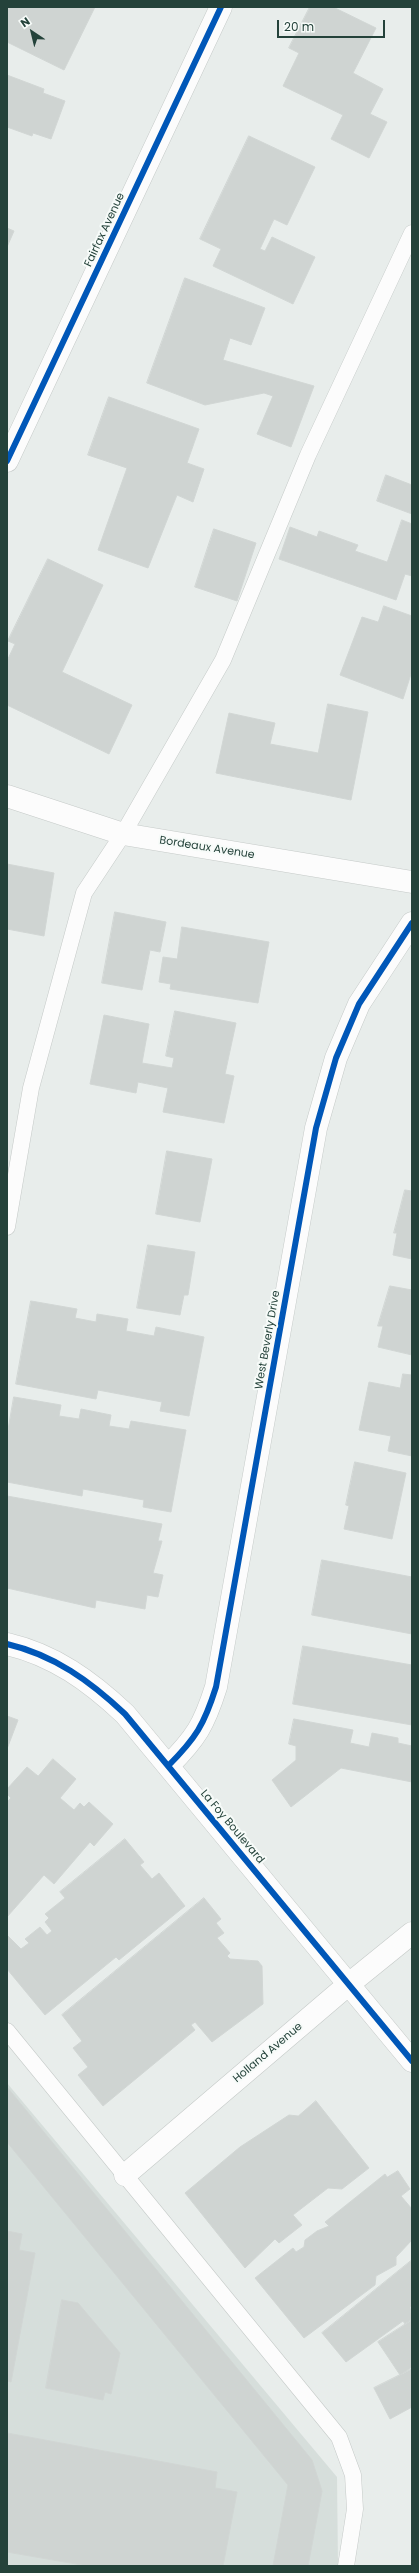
<!DOCTYPE html>
<style>
body{margin:0}
#map{position:relative;width:419px;height:2573px;overflow:hidden;background:#e8edeb;font-family:Poppins,sans-serif}
canvas{display:block}
.frame{position:absolute;inset:0;border:8px solid #24423a;pointer-events:none}
.north{position:absolute;left:12px;top:12px;width:40px;height:40px;-webkit-text-stroke:3px #f7fbf9;paint-order:stroke;rotate:325deg;font-size:11px;font-weight:700;line-height:16px;text-align:center;color:#24423a}
.north::after{content:'';display:block;margin:auto;width:14px;height:18px;background:#24423a;clip-path:polygon(50% 0,100% 100%,50% 72%,0 100%)}
.scale{position:absolute;left:277px;top:20px;width:108px;height:18px;box-sizing:border-box;border:2px solid #24423a;border-top:0;padding-left:5px;font-size:12px;line-height:14px;white-space:nowrap;color:#24423a;-webkit-text-stroke:3px #f7fbf9;paint-order:stroke}
</style>
<div id="map">
<canvas width="419" height="2573"></canvas>
<div class="frame"></div>
<div class="north">N</div>
<div class="scale">20 m</div>
</div>
<script>
const c = document.querySelector('canvas').getContext('2d');
c.lineJoin = 'round';
function paint(path, color) {
  c.fillStyle = color;
  c.fill(path, 'evenodd');
}
function stroke(path, color, width, dash) {
  c.strokeStyle = color;
  c.lineWidth = width;
  c.lineCap = dash ? 'butt' : 'round';
  c.setLineDash(dash || []);
  c.stroke(path);
}
function label(font, color, halo, rows, align = 'center') {
  c.font = font + ' Poppins,sans-serif';
  c.lineWidth = 4;
  c.setLineDash([]);
  c.textBaseline = 'middle';
  c.strokeStyle = halo;
  c.fillStyle = color;
  for (const [text, x, y, turn = 0] of rows) {
    c.save();
    c.translate(x, y);
    c.rotate((+turn || 0) * Math.PI / 180);
    c.textAlign = isNaN(turn) ? turn : align;
    if (halo) c.strokeText(text, 0, 0);
    c.fillText(text, 0, 0);
    c.restore();
  }
}
const built = new Path2D(`
 M7,2083L337,2477L338,2566H7Z`);
const building = new Path2D(`
 M7,7H95L64,70L7,42Z
 M310,7H333L376,28L353,73L383,89L370,114L387,122L369,158L331,139L343,115L283,86L299,53L289,48Z
 M7,75L44,89L43,93L65,101L51,139L33,133L32,136L7,127Z
 M249,136L315,167L287,225L274,219L260,249L265,251L272,237L315,257L293,304L213,266L221,249L200,239Z
 M7,228L14,231L7,247Z
 M185,278L265,308L251,345L230,338L223,360L314,386L291,447L257,434L273,396L264,393L205,405L147,383Z
 M109,397L199,429L187,463L204,469L193,502L177,495L148,568L98,550L127,468L88,455Z
 M386,475L412,485V514L377,501Z
 M402,520L412,524V576L405,574L396,600L279,559L290,527L317,537L319,531L358,545L355,551L387,562Z
 M214,529L256,543L237,601L195,587Z
 M48,559L103,585L62,672L132,705L109,754L7,705V661L15,644L8,641Z
 M384,606L412,616V671L403,699L340,675L362,617L378,622Z
 M328,704L368,712L351,800L216,773L229,713L275,723L270,744L318,753Z
 M7,864L54,873L44,936L7,929Z
 M115,912L166,922L160,952L150,950L142,990L102,983Z
 M182,927L269,942L258,1003L170,989L171,984L159,982L163,957L177,959Z
 M175,1011L236,1023L225,1074L234,1076L224,1123L163,1112L168,1088L138,1082L136,1093L90,1084L104,1015L149,1024L142,1063L172,1068L174,1058L166,1056Z
 M167,1151L212,1159L200,1222L156,1214Z
 M405,1190L412,1191V1259L393,1255L397,1233H394Z
 M148,1245L195,1252L188,1295H184L180,1315L137,1308Z
 M390,1286L412,1290V1355L378,1347L383,1326H378Z
 M31,1301L77,1309L75,1318L96,1322L97,1314L128,1319L126,1331L154,1336L156,1327L204,1337L189,1416L160,1411L162,1402L98,1390L96,1399L16,1384Z
 M403,1374L412,1375V1456L388,1451L391,1436L359,1430L369,1382L400,1388Z
 M14,1397L61,1405L59,1416L79,1419L81,1409L111,1415L109,1426L129,1429L131,1421L186,1430L171,1512L143,1507L144,1500L83,1489L82,1496L7,1482V1436Z
 M355,1462L406,1473L392,1539L344,1529L349,1506L346,1505Z
 M7,1496L162,1524L158,1541H162L153,1573L163,1575L158,1597L147,1595L145,1609L96,1600L95,1608L7,1588Z
 M322,1560L412,1577V1634L312,1615Z
 M303,1646L412,1665V1725L293,1704Z
 M7,1716L18,1720L7,1749Z
 M294,1719L353,1730L350,1743L369,1747L372,1733L398,1738V1743L412,1746V1782L341,1768L291,1807L272,1780L296,1760V1746L289,1744Z
 M53,1759L76,1779L60,1798L74,1810L80,1803L84,1807L89,1802L113,1824L94,1846L90,1842L54,1884L44,1875L7,1917V1802L11,1798L7,1794V1789L27,1767L38,1776Z
 M125,1839L144,1862L140,1865L152,1879L159,1873L185,1906L119,1960L116,1957L45,2015L7,1969V1935L21,1949L29,1943L25,1939L40,1927L47,1935L52,1931L45,1922L49,1918L45,1914L65,1898L60,1892Z
 M204,1898L221,1919L216,1923L224,1933L217,1938L230,1953L227,1956L230,1959L258,1961L262,1966L263,2004L212,2042L195,2022L191,2025L195,2030L103,2106L78,2075L88,2067L73,2048L82,2041L62,2015Z
 M7,2087L312,2460L322,2491L308,2566H273L288,2485L7,2142Z
 M316,2101L369,2168L342,2189L328,2188L293,2215L302,2225L279,2243L275,2239L245,2268L185,2193L240,2147L289,2115L298,2116Z
 M398,2171L410,2189L401,2196L412,2209V2240L396,2257V2265L376,2276L375,2285L304,2338L255,2278L293,2248L296,2252L304,2247L305,2240L317,2231L329,2226L325,2222L385,2174L387,2177Z
 M7,2231L22,2234L19,2250L35,2253L11,2382L7,2381Z
 M412,2260V2305L410,2307L412,2319L405,2324L403,2321L346,2362L322,2333Z
 M62,2300L78,2303L120,2353L111,2394L105,2392L103,2400L46,2388Z
 M412,2320V2367L400,2375L378,2342Z
 M412,2369V2407L390,2419L374,2388Z
 M7,2433L217,2472L215,2488L237,2492L223,2566H88L7,2552Z`);
const service = new Path2D(`
 M7,1227L31,1088L84,893L123,834L223,660L308,455L412,233
 M7,2031L339,2437L353,2475L355,2509L346,2566`);
const minor = new Path2D(`
 M7,461L221,7
 M7,796L123,834L412,882
 M7,1644C54,1655 90,1681 125,1714L412,2061
 M168,1766C196,1738 204,1725 216,1687L316,1128L336,1058L359,1004L412,923
 M125,2175L349,1984L412,1933`);
const cycleway = new Path2D(`
 M7,461L221,7
 M7,1644C54,1655 90,1681 125,1714L412,2061
 M168,1766C196,1738 204,1725 216,1687L316,1128L336,1058L359,1004L412,923`);
const streetNames = [
 ["Fairfax Avenue",105,230,-65],
 ["Bordeaux Avenue",207,848,9],
 ["West Beverly Drive",268,1340,-80],
 ["La Foy Boulevard",232,1827,50],
 ["Holland Avenue",268,2053,-40]
];
paint(built, '#d6dedb');
paint(building, '#cfd4d2');
stroke(building, '#d1d6d4', 1);
stroke(service, '#c5cac8', 17);
stroke(minor, '#c5cac8', 23);
stroke(service, '#fcfcfc', 16);
stroke(minor, '#fcfcfc', 22);
stroke(cycleway, '#0057b8', 6);
label('11px', '#24423a', '#f7fbf9', streetNames);
</script>
